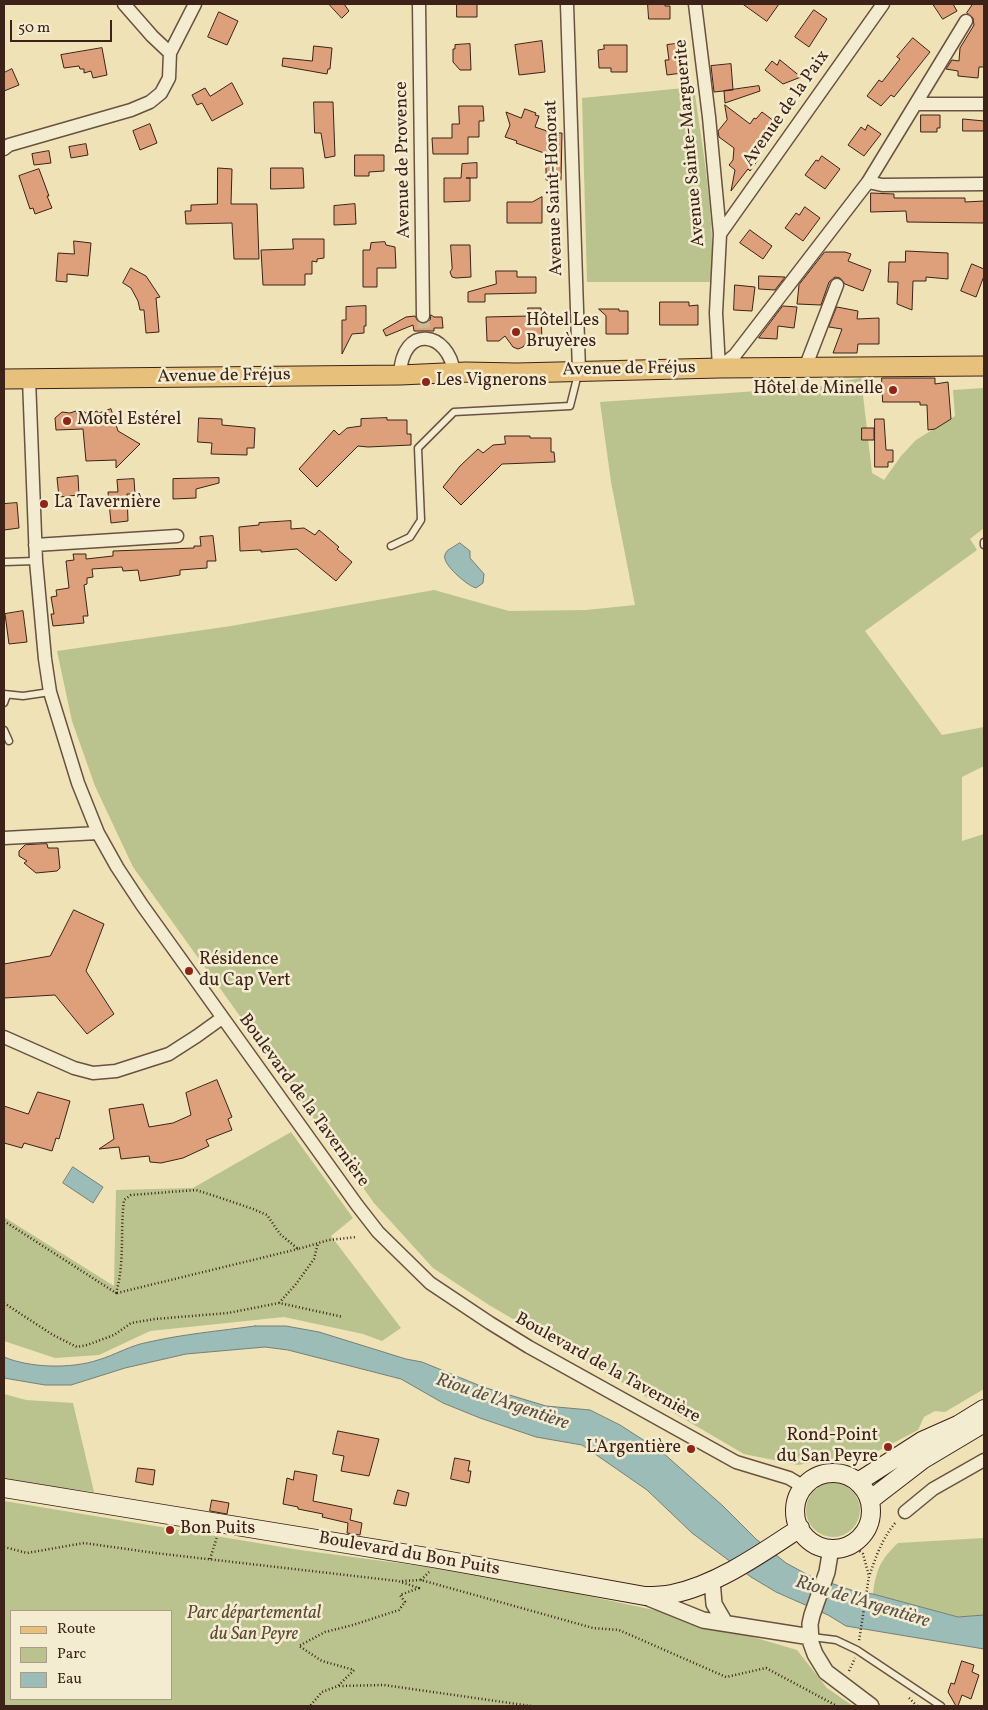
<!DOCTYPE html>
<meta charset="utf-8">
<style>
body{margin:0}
#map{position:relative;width:988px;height:1710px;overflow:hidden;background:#eee2b6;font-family:Vollkorn,serif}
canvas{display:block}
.frame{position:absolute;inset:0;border:5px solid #3d2219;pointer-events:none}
.legend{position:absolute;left:10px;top:1610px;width:162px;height:90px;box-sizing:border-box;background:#f4ecd0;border:1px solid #ab9b87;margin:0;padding:6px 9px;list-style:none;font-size:15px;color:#3d2219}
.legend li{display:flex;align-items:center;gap:10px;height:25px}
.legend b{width:25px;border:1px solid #ab9b87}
.scale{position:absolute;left:10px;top:20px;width:102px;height:22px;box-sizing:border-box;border:2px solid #3d2219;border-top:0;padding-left:6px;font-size:15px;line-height:18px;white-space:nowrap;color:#3d2219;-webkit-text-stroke:4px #f4ecd0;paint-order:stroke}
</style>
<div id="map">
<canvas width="988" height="1710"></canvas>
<div class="frame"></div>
<ul class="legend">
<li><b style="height:6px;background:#e7c17b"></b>Route</li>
<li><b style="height:14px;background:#bac38d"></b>Parc</li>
<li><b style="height:14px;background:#9cbcb7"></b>Eau</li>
</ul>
<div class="scale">50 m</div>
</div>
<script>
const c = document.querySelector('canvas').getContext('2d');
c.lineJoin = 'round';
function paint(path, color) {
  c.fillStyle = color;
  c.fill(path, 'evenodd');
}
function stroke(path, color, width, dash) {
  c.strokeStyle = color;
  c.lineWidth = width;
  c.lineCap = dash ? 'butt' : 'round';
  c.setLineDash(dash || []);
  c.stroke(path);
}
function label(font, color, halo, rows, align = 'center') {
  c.font = font + ' Vollkorn,serif';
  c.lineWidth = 5;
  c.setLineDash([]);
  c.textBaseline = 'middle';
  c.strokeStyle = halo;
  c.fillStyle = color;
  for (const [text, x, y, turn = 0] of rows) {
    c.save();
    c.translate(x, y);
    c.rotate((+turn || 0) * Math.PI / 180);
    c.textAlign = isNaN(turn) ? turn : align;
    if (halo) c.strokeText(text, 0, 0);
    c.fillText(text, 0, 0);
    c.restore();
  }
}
const green = new Path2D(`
 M694,87C703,152 715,216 712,282H587L582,98Z
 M861,378L872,473L884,480L901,456L916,440L955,416L953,390L984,388V528L970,539L977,550L865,631L942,735L984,727V766L962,777V841L984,834V1389L945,1412L935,1411L924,1417L918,1430L878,1451L798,1465L744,1454L489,1305L433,1268L374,1203L133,867L95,786L72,721L57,651L231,626L434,590L509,611L586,610L635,605L611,482L600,402L843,385L844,381Z
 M291,1132L353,1218L331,1236L401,1328L382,1341L363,1334L284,1317L150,1331L99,1355L55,1358L4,1341V1217L114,1286L116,1190L193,1188Z
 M4,1394L26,1400L73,1403L94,1492L4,1480Z
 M806 1510a27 27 0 1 1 54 0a27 27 0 1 1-54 0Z
 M4,1501L300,1550L488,1575L678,1615L797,1650L827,1688L853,1706H4ZM11,1611H171V1699H11Z
 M984,1538V1615L958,1617L873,1594C876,1570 880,1560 898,1543Z`);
const water = new Path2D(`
 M460,543L470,551V558L484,574L483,583L476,588C468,586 447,568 445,559C444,556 445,554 447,551Z
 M73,1167L103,1187L93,1203L63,1183Z
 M255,1326H286L319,1332L406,1359L422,1362L483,1387L546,1406L590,1410L620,1425L662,1452L723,1506L756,1539L786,1563L810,1576L854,1591L873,1594L958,1617L984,1615V1649L846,1626L828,1615L776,1592L751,1577L692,1533L647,1490L582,1445L536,1437L480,1418L443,1403L401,1379L288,1350L265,1347L186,1354L125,1368L71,1385H45L4,1378V1357C30,1368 71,1369 98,1360C115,1355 131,1345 149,1342C184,1334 219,1331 255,1326Z`);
const building = new Path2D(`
 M329,4H344L349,11L342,18Z
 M457,4H477V17H457Z
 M648,4H665V6H670V19H649Z
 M743,4H779L767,21Z
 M933,4H953L957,11L943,19Z
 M973,4H984V67H979L978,78L958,76V71L946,69L952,60L959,61L960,48L974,25L973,18L967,13Z
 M814,10L827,19L809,47L795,37Z
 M219,12L238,21L227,45L208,37Z
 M913,38L930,52L894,97L891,95L881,106L867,96L879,80L882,82L900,59L897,57Z
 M542,41L545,72L519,75L515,45Z
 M683,43L686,67L681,68L682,73L667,75L665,60H669L667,45Z
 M470,44L471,70H460L453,62V49H455V45Z
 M604,45H627V72H611V68H599L598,50L604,49Z
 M314,46L332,48L330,69H328L327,74L282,66L283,58L312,61Z
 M102,48L107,75L93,78L91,71L84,73V69H80L79,66L64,68L61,55Z
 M780,60L801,77L783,84L765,70L772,61L777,65Z
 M731,64L733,90L714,92L711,66Z
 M12,69L19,85L4,91V73Z
 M232,83L243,104L212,121L202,103L197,105L192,95L205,88L210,96Z
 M759,86L760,91L725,103L724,91Z
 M314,102H333L335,156L325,158L321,133H315Z
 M725,105L750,124L754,118L756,119L762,112L778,124L755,157L758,160L750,171L748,169L731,191L735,170L729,165L733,160L734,148L719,137L718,131L727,120Z
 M459,106H483L484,121H479V137H468V154H433L432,138H452V124H459Z
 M525,109L536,113L535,115L539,116L535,127L553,133H562L561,180H546V156H544V153L516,143L517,141L505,137L510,125L506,112L521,118Z
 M921,115H940V128H937V132H921Z
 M963,119L984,121V131H963Z
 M150,124L157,143L140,150L133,131Z
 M868,125L881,134L864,156L848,145L861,127L865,130Z
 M86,144L88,155L71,158L69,147Z
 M49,151L51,163L34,165L32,154Z
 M355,155H384V171L369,172V176H355Z
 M822,156L840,169L825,189L805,175L816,160L818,161Z
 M477,163V178H466H470V201L444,202V178H461L462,164Z
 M218,168L232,169L231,204H257L259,259H234L232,223L186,224L185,211H191V205L217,204Z
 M271,168H303L304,188L271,189Z
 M39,169L49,196H47L52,208L35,214L33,208L30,209L19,176Z
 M871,193L894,194V198H965V202L984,201V223L907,222L906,211L871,212Z
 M542,197V223H507V202H532Z
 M355,204L356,224L334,225V206Z
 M805,207L820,218L803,241L785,228L796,213L799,215Z
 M750,230L772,246L763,259L740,243Z
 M293,239H324V258L317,259V262L312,261V274H305V285H263L261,250L293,249Z
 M74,241L91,243L88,276L67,274V282L56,281L58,253L74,254Z
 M385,242L386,245L395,247L396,268H377V287H363V250H370L371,243Z
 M451,245H470L471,277L456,278L452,277L450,272L452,269Z
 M906,251L948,253V279L926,277V281H913L912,310L897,304L898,282H888L889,262H905Z
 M825,252H845L851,254L848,261L871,270L863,291L845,284L840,278L835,277L829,282L821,305L797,304L799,285Z
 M972,264L984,269V276L976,297L961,291Z
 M131,268L146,276L160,297L156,298L159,332L146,333L144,310H140L138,301L131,288L123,283Z
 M496,271H517V277H536V293L485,294V302H468V292L496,284Z
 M759,276L785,277L775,290L759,289Z
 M735,285L755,287L752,311L734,310Z
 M660,302H689V306L698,305V325H660Z
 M366,306V326H364V333L352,334L342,354V320H346V307Z
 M783,306L797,307L794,328L778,326L777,339L759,338Z
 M837,307L858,311L857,319L879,318V344H858L857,353H833L842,329L829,327Z
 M528,308H541L542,343H526L523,347L518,349L513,347L505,336L499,341H487L486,317L529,316Z
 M599,309H619V311H628V334H606V316Z
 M431,315L434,317H442L443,328H434V331H414L413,325L386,336L383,330L406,317L415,316L419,323H427L430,320Z
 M882,378H935V384L948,382L951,419L935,429L928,430L927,405H920V402H883Z
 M111,409L118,431L140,444L116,468V460L86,461L83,429L56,430L55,418L62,412L70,413L76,411L77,414L84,411L85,413L90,411L91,413L97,411L98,413Z
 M199,418L222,419V425L255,428L254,448H247V455L211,454L212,443L198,442Z
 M387,418V420H407V434H411V445L368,447L358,446L317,487L299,469L334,430L339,435L347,428L361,426V419Z
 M875,419H884L886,450H893V462H888V467H875Z
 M862,428H874V440H862Z
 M505,436H530V438H551V452H554L555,462L502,464L461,505L443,487L460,466L478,449L483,453L493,445L505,444Z
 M78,476L79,495L59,497L57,478Z
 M219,478V483L196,489V498L173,499V479Z
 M134,479L135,494H127L128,521L111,523L108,492H118L117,480Z
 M17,503L19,528L4,530V504Z
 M291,521V529L304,528L315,535L319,530L339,547L337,549L352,562L336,581L297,549L261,552V550L240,551L239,527L259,525V523Z
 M213,536L216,561H207V568L180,570V575L140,581L138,570L123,571L122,567L92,569L93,577L87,578V584L84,585L88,616H83L84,623L53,626L51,614H54L51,597L57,596L56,590L69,588L66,561L74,560L73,554H86V559L113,556V551L194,548V546H201L200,537Z
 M23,611L27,642L9,644L5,614Z
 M47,844L48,848H58L60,868L57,871L36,873L24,863L27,861L19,856V851L25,845Z
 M74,910L104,924L86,971L114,1014L87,1034L55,995L4,998V964L50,956Z
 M217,1080L232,1117L228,1119L232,1130L206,1140L209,1146L183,1158L161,1163L150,1162L149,1156L121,1159L119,1147L99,1149L114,1139L109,1109L143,1104L149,1127L173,1123L191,1115L186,1093Z
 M38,1092L70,1101L59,1139L56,1138L52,1151L24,1143L22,1148L4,1143V1106L28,1114Z
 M338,1431L379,1439L369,1476L341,1471L344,1456L333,1454Z
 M455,1458L470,1461L468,1471H471L469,1483L451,1479Z
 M138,1468L155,1470L153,1485L136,1482Z
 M295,1471L317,1475L313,1501L352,1509L350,1520L362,1523L360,1535L347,1533L348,1523L322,1517L323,1514L298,1509V1507L283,1504L287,1478L293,1480Z
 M398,1490L409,1493L406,1506L394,1504Z
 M212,1500L229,1503L227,1514L210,1511Z
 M962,1661L974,1665L972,1672L979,1675L971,1699L962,1695L958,1706H956L948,1692L951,1683L954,1684Z`);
const minorTunnel = new Path2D(`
 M423,316L424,331`);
const path = new Path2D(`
 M4,1221L116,1293C125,1263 120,1231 124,1200L131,1195L196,1190L218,1197L253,1209L267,1215L280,1234L298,1249L329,1240L357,1237
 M117,1293L298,1249
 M4,1303L53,1335L77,1347L87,1345L114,1335L131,1323L155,1319L228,1313L279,1303L343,1317
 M279,1303L296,1284L314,1259L318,1243
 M852,1544L863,1554L869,1576L859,1641
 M4,1547L27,1553L84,1543L155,1553L398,1581L419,1588L400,1595L405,1602L399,1610L353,1625L325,1632L299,1646L322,1661L354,1670L338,1686L322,1692L310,1706
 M210,1559L217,1537
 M870,1574C876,1556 883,1537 896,1522
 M421,1580L429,1572
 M402,1581L421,1580L593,1628L619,1630L726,1677L766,1668L837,1706
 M849,1671L855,1658
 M339,1686L384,1685L531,1706
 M909,1698L917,1706`);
const service = new Path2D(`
 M984,542V545
 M391,546L410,537L421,520L418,448L454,412L570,406L578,374
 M4,562L36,561
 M4,694L23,696L50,692
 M4,703L7,695
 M4,730L9,741
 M812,1637L836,1640L857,1650L941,1706`);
const minor = new Path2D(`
 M124,4L152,36L170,53
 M419,4L423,316
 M567,4L579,371
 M695,4L709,117L720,234L716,313L719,368
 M917,104H984
 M4,149L9,145L131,110L150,102L161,93L169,78L170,53L195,4
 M868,182L882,185L984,184
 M720,234L883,4
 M719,368L735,355L868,182L966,21
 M805,368L837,285
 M400,375C402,323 449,331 454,373
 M29,379L36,561L45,659L50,692L78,783L98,833L117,867L142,905L357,1205L378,1232L430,1283L490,1323L529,1347L736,1462L789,1478L804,1487
 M35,545L177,536
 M4,838L98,833
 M4,1037L74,1068L93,1073L116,1071L169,1054L197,1036L222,1018
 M905,1512L933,1489L984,1460`);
const tertiary = new Path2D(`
 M831,1548L827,1572L812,1615L810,1624L811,1643L815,1654L826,1672L871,1706
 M712,1580L714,1604L725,1623
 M646,1597L703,1620L811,1637`);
const secondary = new Path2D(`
 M795 1511a38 38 0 1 1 76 0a38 38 0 1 1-76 0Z
 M858,1482L922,1441L958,1425L984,1409
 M4,1488L439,1559L645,1596C654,1596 663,1596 672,1594C717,1585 762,1553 800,1528
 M870,1500L922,1460L979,1426`);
const primary = new Path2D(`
 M4,379L400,375L466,372L517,373L719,368L984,366`);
const markers = [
 [516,332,5,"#8f2418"],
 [426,382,5,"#8f2418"],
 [893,390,5,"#8f2418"],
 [67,421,5,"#8f2418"],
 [44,504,5,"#8f2418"],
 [189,971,5,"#8f2418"],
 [888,1447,5,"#8f2418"],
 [691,1449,5,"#8f2418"],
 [170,1530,5,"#8f2418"]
];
const streetNames = [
 ["Avenue de la Paix",787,109,-55],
 ["Avenue Sainte-Marguerite",691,143,-95],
 ["Avenue de Provence",404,160,-91],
 ["Avenue Saint-Honorat",555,188,-92],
 ["Avenue de Fréjus",629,370,-1],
 ["Avenue de Fréjus",224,377,-1],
 ["Boulevard de la Tavernière",303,1101,54],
 ["Boulevard de la Tavernière",607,1369,29],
 ["Boulevard du Bon Puits",409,1555,10]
];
const poiNames = [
 ["Hôtel Les",526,322],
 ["Bruyères",526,343],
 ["Les Vignerons",436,382],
 ["Hôtel de Minelle",883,390,"right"],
 ["Motel Estérel",77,421],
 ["La Tavernière",54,504],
 ["Résidence",199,961],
 ["du Cap Vert",199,982],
 ["Rond-Point",878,1437,"right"],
 ["du San Peyre",878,1458,"right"],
 ["L'Argentière",681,1449,"right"],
 ["Bon Puits",180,1530]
];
const parkNames = [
 ["Parc départemental",254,1615],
 ["du San Peyre",254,1636]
];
const waterNames = [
 ["Riou de l'Argentière",502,1403,19],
 ["Riou de l'Argentière",862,1603,17]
];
paint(green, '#bac38d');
paint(water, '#9cbcb7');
stroke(water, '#767e78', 1);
paint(building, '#dda07a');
stroke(building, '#3d2219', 1);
stroke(minorTunnel, '#cbbc97', 12, [12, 6]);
stroke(service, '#695240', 9);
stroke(minor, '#695240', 15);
stroke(tertiary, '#695240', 18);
stroke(secondary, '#3d2219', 20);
stroke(primary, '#3d2219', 21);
stroke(path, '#3d2219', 2.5, [1, 2.5]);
stroke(service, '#f4ecd0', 6);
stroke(minor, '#f4ecd0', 12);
stroke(tertiary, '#f4ecd0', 15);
stroke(secondary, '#f4ecd0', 18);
stroke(primary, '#e7c17b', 19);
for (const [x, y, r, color] of markers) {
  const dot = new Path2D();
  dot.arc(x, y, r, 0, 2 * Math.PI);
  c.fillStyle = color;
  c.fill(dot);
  stroke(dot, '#f4ecd0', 2);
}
label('18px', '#3d2219', '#f4ecd0', streetNames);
label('18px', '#3d2219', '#f4ecd0', poiNames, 'left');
label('italic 18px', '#5c4a36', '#f4ecd0', parkNames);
label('italic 19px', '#5a5048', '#f4ecd0', waterNames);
</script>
